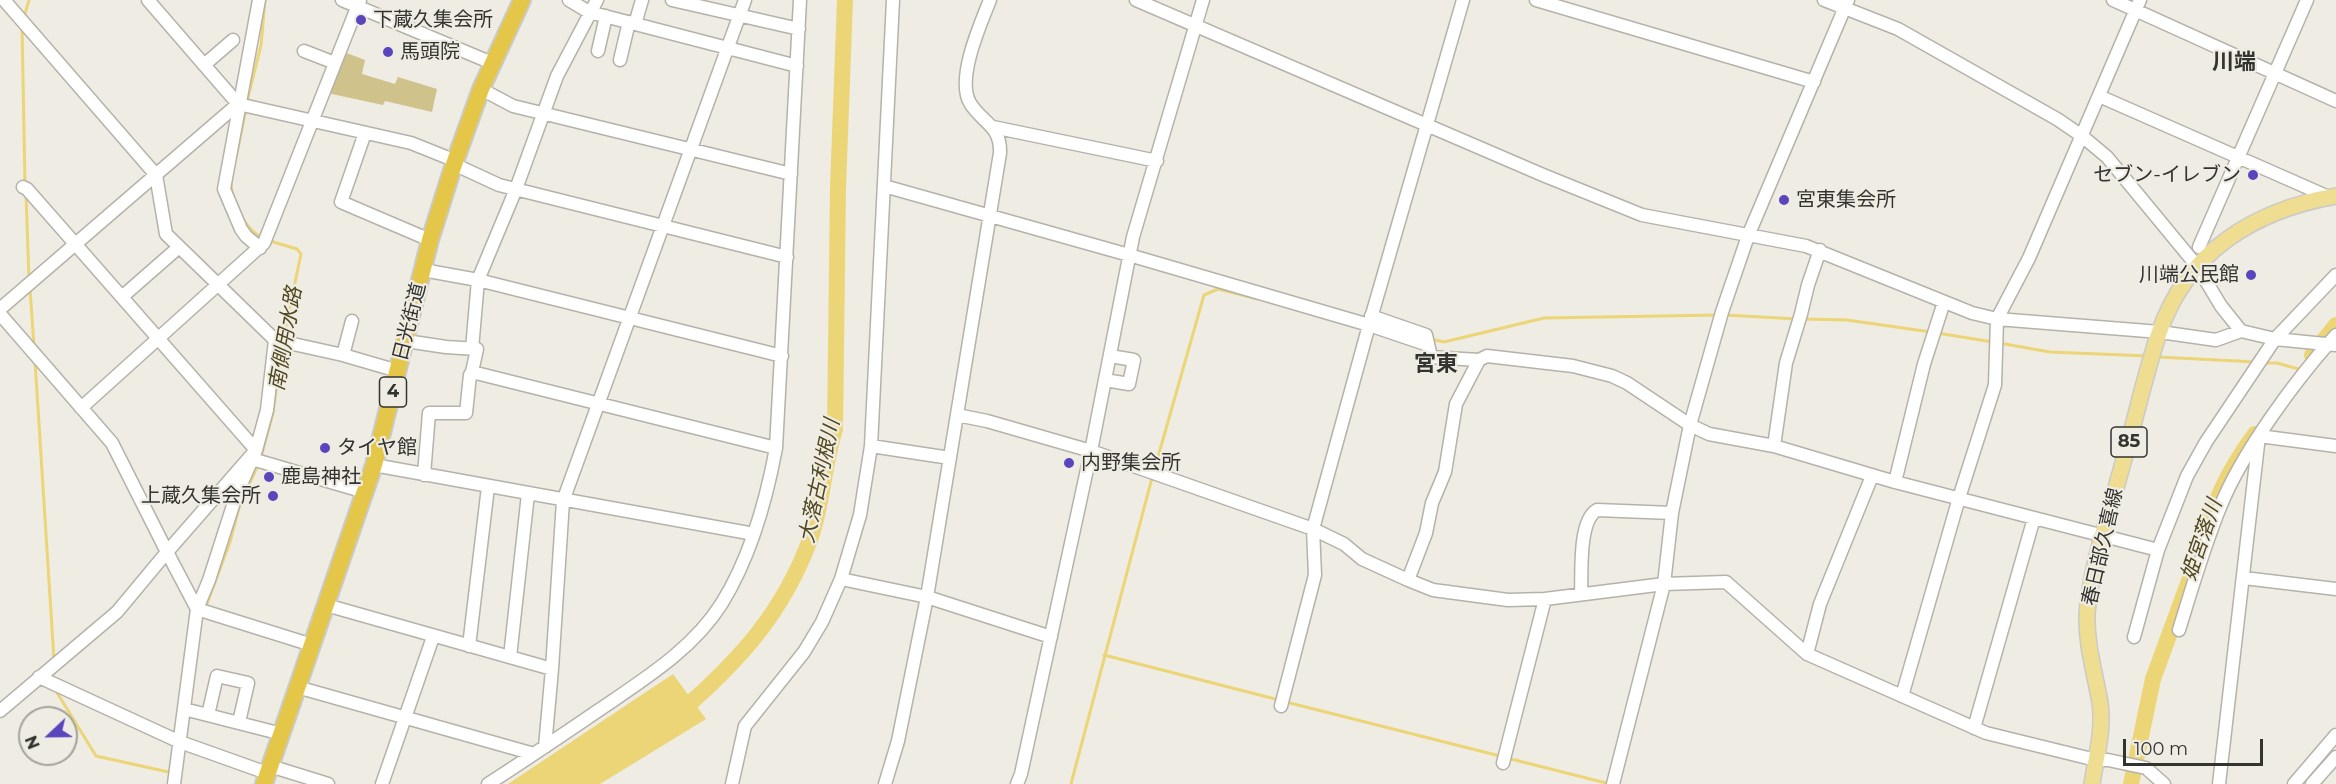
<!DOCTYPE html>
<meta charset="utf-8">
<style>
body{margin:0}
#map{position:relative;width:2336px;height:784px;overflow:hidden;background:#efece3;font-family:Montserrat,sans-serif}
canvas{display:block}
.north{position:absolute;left:18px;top:706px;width:60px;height:60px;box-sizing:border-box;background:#efece3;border:2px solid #a4a29b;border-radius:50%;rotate:248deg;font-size:16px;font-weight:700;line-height:24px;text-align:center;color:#33332f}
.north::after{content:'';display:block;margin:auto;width:21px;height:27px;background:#5a45bd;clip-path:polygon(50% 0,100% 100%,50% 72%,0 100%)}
.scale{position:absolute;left:2123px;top:739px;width:140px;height:27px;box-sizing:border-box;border:3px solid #33332f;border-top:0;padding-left:8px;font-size:18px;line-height:21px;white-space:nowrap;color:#33332f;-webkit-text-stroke:4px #efece3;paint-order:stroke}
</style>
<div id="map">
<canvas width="2336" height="784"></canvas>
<div class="north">N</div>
<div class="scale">100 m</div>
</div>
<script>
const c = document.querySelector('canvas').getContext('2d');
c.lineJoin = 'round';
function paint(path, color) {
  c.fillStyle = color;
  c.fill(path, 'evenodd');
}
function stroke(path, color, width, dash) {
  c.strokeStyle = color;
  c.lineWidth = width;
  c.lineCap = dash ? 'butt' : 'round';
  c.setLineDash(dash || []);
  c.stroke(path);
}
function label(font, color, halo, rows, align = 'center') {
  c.font = font + ' Montserrat,"Noto Sans JP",sans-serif';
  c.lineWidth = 4.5;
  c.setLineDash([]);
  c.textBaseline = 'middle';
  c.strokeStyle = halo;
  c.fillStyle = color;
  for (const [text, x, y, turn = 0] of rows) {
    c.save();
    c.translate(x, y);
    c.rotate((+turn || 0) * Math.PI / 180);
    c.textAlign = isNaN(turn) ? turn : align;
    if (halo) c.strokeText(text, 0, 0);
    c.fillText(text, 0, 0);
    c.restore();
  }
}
const green = new Path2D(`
 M344,52L365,60L362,74L395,84L398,77L437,89L432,112L385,101L383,105L327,93Z`);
const water = new Path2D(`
 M673,674L706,719L600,784H508Z`);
const stream = new Path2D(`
 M24,17L29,0
 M22,26L25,184
 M247,102L261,45L265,0
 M236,158L246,109
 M231,182C232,202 244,228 261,237
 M26,194L29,280
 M267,240L297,249L301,254L283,339
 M30,289L34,346
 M1725,315L1797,319
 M1803,319L1847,320L1931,332
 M1937,333L1993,342
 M1431,339L1444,342L1544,318L1719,315
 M1999,343L2050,352L2148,356
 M2158,357L2256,362
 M35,361L54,660
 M2262,363H2277L2302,370
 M261,457L273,413L282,346
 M1154,471L1204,295L1218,289L1258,299
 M205,609L230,542L240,504L259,463
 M1104,655L1279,700
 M56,691L96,756L173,773
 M1286,702L1500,756
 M1507,758L1610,784
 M1071,784L1152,478`);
const river = new Path2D(`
 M2312,355L2336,325
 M2201,545C2215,500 2227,472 2255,434
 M677,715C738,662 783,614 811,537C823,502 824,464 835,429L838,188L845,0
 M2131,784L2153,679L2190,578`);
const minor = new Path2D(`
 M4,0L156,175L166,234L275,340L267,410L256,450L167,552L197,609L312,645
 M148,0L238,104
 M259,0L224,189L241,229L246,236L260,248
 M342,0L492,63
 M569,0L589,12L797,66
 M672,0L799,29
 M1136,0L1543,175L1642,215L1806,246L1972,313L1997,319L2160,332L2216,340L2241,331
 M1536,0L1814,82
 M1824,0L1898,29L2057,119L2082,136L2107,157L2197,266L2221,306L2241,331L2275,339L2336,345
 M2113,0L2336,101
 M635,24L642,0
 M304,51L335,63
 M598,51L606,16
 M620,60L629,22
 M204,65L233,40
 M481,89L513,106L791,174
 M2099,96L2331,198
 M993,127L1157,161
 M365,133L341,202L430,240
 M884,186L1129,255L1369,325L1428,345
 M23,187L27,189L256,450L236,496L209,580L197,609L174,784
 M2199,247L2307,0
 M423,270L478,280L782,356
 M123,296L179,247
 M0,309L238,104L411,143L456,161L460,167L499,185L787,257
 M0,314L112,443L167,552L117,612L0,711
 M1371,316L1426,335L1431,357L1479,360L1487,356L1573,366L1612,376L1627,383L1690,425L1709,434L1774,446L1895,482L2158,550
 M275,340L343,355L398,371
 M406,341L446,347L477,349L472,372L776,448
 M472,349L478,280L516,189L557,76L597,0
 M343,355L352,321
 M1105,380L1129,384L1134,360L1110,356
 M81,408L264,243L360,0
 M957,415L987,421L1091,451L1313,529L1344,544L1362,559L1408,580L1433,590L1508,600L1545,599L1664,584L1726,582L1807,654L1986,733L2096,760H2108L2146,768L2164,784
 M871,446L950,458
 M1774,446L1786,363L1801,314L1808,285L1820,250
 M252,459L365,492
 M374,465L754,534
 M424,475L429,413H466L470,375L472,372
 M1895,482L1924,364L1944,302
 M2244,578L2336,589
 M841,579L927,597L1051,637
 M1408,580L1426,533L1432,503L1445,472L1456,404L1479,360
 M1581,594C1582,574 1578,521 1597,510L1672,513
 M326,605L552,669L563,501L745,0
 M2179,630C2192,588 2204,546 2221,505C2243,451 2297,378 2336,335
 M2134,637L2158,550L2187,476L2206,442L2275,339L2336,275
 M469,646L488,487
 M1807,654L1820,604L1872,476
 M510,657L528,494
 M39,677L180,742L267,773
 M297,687L534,754
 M1902,696L1959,498L1995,385L1997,319L2029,258L2140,0
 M1281,706L1315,575L1313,529L1369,325L1463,0
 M184,709L282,734
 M208,715L217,676L248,683L239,722
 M1974,728L2034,518
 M545,747L552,669
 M1503,763L1545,599
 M270,766L328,784
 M382,784L433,637
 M488,784C527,759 565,733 602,708C646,678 694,648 722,603C751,556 766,502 776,448L800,0
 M732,784L745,726L804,652L822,622L841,579L860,515L871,446L893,0
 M885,784L898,741L927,597L1000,153C1001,125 982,123 970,103C956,79 980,25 990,0
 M1017,784L1021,774L1091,451L1133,237L1203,0
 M1613,784L1664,584L1672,513L1690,425L1722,312L1748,236L1848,0
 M2219,784L2259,436L2336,446
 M2294,784L2336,735
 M2312,784L2336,757`);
const major = new Path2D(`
 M2092,784C2096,757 2104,730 2100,703C2095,673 2086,645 2087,614C2090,567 2112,505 2124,459C2136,417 2145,374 2159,333C2187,251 2255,210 2336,196`);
const highway = new Path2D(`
 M264,784L374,465L430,240L453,167L481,89L522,0`);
const markers = [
 [361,20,6,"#5a45bd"],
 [388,52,6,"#5a45bd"],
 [2253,175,6,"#5a45bd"],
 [1784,200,6,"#5a45bd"],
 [2251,275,6,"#5a45bd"],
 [325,448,6,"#5a45bd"],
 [1069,463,6,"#5a45bd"],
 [269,477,6,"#5a45bd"],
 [273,496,6,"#5a45bd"]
];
const shields = [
 [393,392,27],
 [2129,442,36]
];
const shieldNames = [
 ["4",393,392],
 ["85",2129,442]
];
const poiNames = [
 ["下蔵久集会所",373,20],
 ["馬頭院",400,52],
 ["セブン-イレブン",2241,175,"right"],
 ["宮東集会所",1796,200],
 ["川端公民館",2239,275,"right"],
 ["タイヤ館",337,448],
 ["内野集会所",1081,463],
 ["鹿島神社",281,477],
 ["上蔵久集会所",261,496,"right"]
];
const streetNames = [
 ["日光街道",410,322,-76],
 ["春日部久喜線",2103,547,-77]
];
const waterNames = [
 ["南側用水路",286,339,-80],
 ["大落古利根川",820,481,-78],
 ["姫宮落川",2202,540,-71]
];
const quarterNames = [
 ["川端",2234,63],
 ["宮東",1436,365]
];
paint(green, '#cfc28b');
paint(water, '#ebd577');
stroke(stream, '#ebd577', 3);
stroke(river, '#ebd577', 16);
stroke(minor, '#b4b2a9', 15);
stroke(major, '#cacac9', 18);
stroke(highway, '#cacac9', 20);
stroke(minor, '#fff', 12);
stroke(major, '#efdd92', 15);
stroke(highway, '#e4c749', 16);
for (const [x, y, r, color] of markers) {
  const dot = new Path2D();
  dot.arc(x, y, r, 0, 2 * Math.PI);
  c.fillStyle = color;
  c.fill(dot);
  stroke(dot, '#efece3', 2);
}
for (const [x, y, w] of shields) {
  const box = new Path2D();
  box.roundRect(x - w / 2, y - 15, w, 30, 4.5);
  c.fillStyle = '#efece3';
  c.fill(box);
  stroke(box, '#33332f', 1.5);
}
label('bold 18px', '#33332f', null, shieldNames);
label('20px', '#33332f', '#efece3', poiNames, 'left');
label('20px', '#33332f', '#efece3', streetNames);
label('italic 21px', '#514820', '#efece3', waterNames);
label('bold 22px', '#33332f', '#efece3', quarterNames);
</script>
